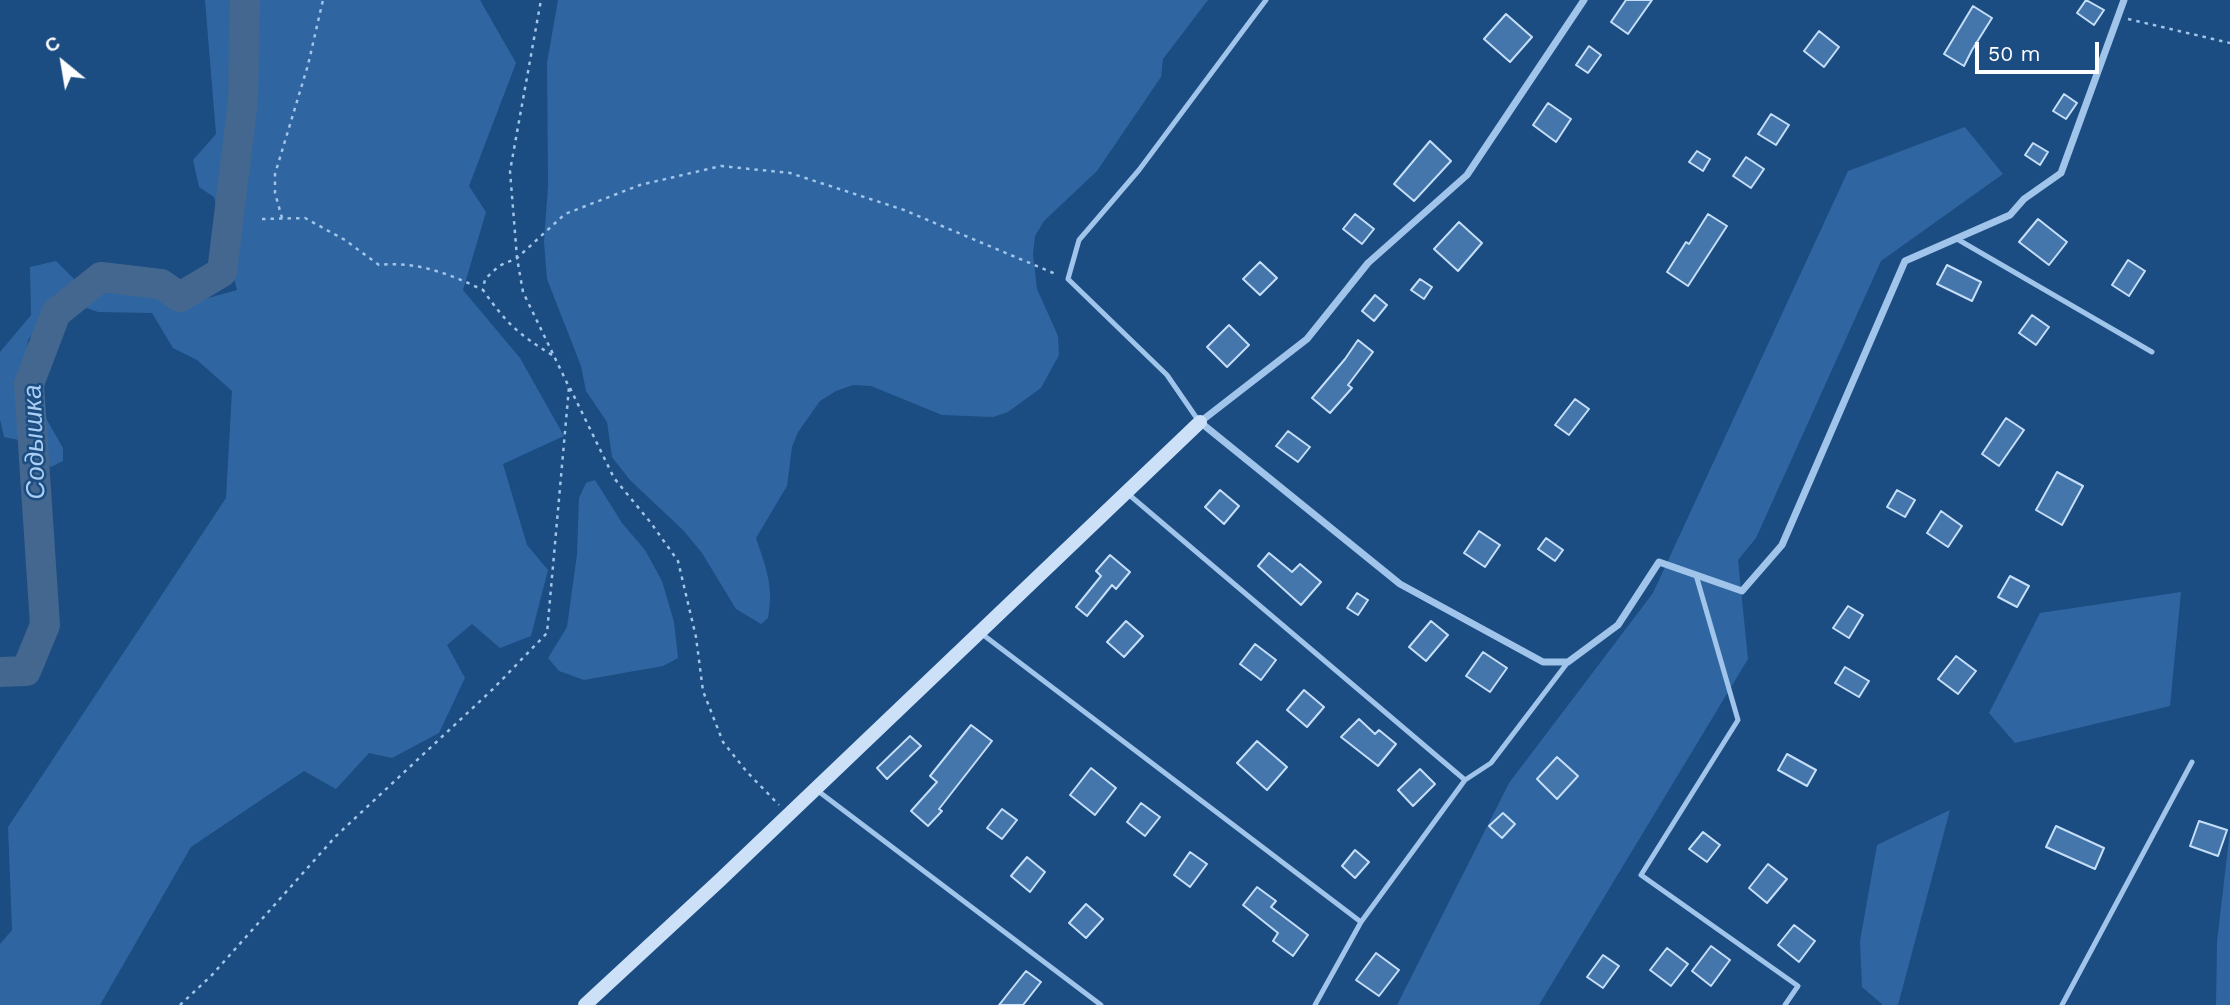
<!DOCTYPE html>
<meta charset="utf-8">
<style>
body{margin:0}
#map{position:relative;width:2230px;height:1005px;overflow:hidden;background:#1b4c82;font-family:"Work Sans",sans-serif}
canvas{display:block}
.north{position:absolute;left:28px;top:28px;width:70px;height:70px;-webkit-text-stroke:5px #1b4c82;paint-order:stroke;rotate:330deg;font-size:19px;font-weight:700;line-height:28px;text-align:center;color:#fff}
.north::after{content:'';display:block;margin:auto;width:24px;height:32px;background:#fff;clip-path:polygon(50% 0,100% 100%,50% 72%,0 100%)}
.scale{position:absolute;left:1975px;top:42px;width:124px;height:32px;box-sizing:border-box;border:4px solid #fff;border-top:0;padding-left:9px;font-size:21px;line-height:24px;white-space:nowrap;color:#fff;-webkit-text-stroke:5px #1b4c82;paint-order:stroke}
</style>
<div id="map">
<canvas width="2230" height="1005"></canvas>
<div class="north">С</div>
<div class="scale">50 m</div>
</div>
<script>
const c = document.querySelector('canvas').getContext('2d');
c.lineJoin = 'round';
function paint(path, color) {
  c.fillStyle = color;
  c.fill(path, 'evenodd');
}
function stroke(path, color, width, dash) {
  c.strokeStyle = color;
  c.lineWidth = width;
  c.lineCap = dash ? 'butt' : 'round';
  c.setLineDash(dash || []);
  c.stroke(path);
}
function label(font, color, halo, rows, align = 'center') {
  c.font = font + ' "Work Sans",sans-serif';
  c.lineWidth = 5;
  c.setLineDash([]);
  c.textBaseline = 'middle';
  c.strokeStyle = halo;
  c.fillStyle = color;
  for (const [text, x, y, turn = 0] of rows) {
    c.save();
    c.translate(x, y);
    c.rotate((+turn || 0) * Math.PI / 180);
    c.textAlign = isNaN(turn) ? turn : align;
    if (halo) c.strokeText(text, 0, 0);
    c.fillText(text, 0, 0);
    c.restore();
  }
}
const green = new Path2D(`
 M205,0H480L516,63L469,186L486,212L463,290L520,358L564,436L503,464L527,545L548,570L531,636L500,648L472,624L447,645L465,678L439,733L392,758L369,753L336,789L304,771L191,847L100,1005H0V944L12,930L8,827L226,498L232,391L197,360L173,348L152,313L98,312L60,299L28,340L24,380L63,448V461L51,467L28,442L4,437L0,419V352L31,315L30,267L56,261L74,279L104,288L151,290L201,300L237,290L214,197L199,187L193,160L216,134Z
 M558,0H1208L1163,59L1161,77L1097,171L1044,221L1035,236L1033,254L1037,289L1058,336L1059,355L1041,388L1008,412L993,417L942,415L871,386L853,385L836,391L820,401L798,432L792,447L787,486L756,538C766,568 774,586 768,618L761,624L736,609L702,553L684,531L630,480L612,457L607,422L586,391L581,366L547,279L544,242L548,186L547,63Z
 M1965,127L2003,174L1881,261L1756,538L1738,560L1748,659L1539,1005H1397L1509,783L1653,593L1848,171Z
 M595,480L622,523L645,550L662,581L674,622L678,658L663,666L584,680L559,671L548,658L567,627L577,554L579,498L586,483Z
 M2181,592L2170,706L2015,743L1989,713L2040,613Z
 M1950,810L1898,1005H1883L1862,987L1860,941L1877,845Z
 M2230,830V1005H2216L2217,942Z`);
const river = new Path2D(`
 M0,672L26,671L45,625L29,384L56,313L101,277L161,284L180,297L222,272L243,101L245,0`);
const building = new Path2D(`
 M1626,0H1652L1628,34L1611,22Z
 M2086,0L2104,10L2094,25L2077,13Z
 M1973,6L1992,18L1972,50L1964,66L1944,54Z
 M1506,14L1532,37L1510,62L1484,39Z
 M1819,31L1839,47L1824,67L1804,51Z
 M1589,46L1601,55L1588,73L1576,65Z
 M2064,94L2077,103L2066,119L2053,111Z
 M1548,103L1571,119L1556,142L1533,125Z
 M1771,114L1789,125L1776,145L1758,134Z
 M1430,141L1451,161L1414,201L1394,184Z
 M2033,143L2048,152L2040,165L2025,155Z
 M1697,151L1710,159L1703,171L1689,162Z
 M1746,157L1764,169L1751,188L1733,176Z
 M1355,214L1374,229L1362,244L1343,229Z
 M1708,214L1727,226L1688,286L1667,272L1686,242L1689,244Z
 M2038,219L2067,242L2049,265L2019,242Z
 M1459,222L1482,243L1458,271L1434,249Z
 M2128,260L2145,271L2129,296L2112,285Z
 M1260,262L1277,278L1260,295L1243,279Z
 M1947,265L1981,282L1972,301L1937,284Z
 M1420,279L1432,287L1424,299L1411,290Z
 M1375,295L1387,305L1374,321L1362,311Z
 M2032,315L2049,327L2036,345L2019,333Z
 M1229,325L1249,345L1227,367L1207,347Z
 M1358,340L1373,352L1348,385L1352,388L1330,413L1312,398L1345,359Z
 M1575,399L1589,409L1569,435L1555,425Z
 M2006,418L2024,430L1999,466L1982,454Z
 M1288,431L1310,447L1298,462L1276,446Z
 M2057,472L2083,486L2062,525L2036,510Z
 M1220,490L1239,506L1224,524L1205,507Z
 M1897,490L1915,500L1905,517L1887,507Z
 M1941,511L1962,526L1948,547L1927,533Z
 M1479,531L1500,545L1485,567L1464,553Z
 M1546,538L1563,550L1555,561L1538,549Z
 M1269,553L1292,572L1300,564L1321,582L1301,605L1258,566Z
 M1110,555L1130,572L1116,589L1112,585L1087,616L1076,607L1101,576L1096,571Z
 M2010,576L2029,586L2017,607L1998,597Z
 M1357,593L1368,600L1358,615L1347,608Z
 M1848,606L1863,615L1849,638L1833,628Z
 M1126,621L1143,636L1124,657L1107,642Z
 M1431,621L1448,635L1426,661L1409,647Z
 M1255,644L1276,660L1261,680L1240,664Z
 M1483,652L1507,668L1490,692L1466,676Z
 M1956,656L1976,671L1958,694L1938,679Z
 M1845,667L1869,681L1859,697L1835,683Z
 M1304,690L1324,707L1307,727L1287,710Z
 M1359,719L1375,734L1379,730L1396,744L1378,766L1341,737Z
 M971,725L992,741L939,809L942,811L928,826L911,811L937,782L930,776Z
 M910,736L921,746L887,779L877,768Z
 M1257,741L1287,767L1267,790L1237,763Z
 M1787,754L1816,770L1807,786L1778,770Z
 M1557,757L1578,776L1557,799L1537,779Z
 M1091,768L1116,788L1095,815L1070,795Z
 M1420,769L1435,784L1413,806L1398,790Z
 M1141,803L1160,817L1145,836L1127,822Z
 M1002,809L1017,820L1002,839L987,828Z
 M1503,813L1515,824L1502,838L1489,826Z
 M2199,821L2227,830L2218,856L2190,846Z
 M2056,826L2104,848L2095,869L2046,847Z
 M1703,832L1720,845L1707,862L1689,849Z
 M1355,850L1369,862L1355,878L1342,866Z
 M1190,852L1207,864L1190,887L1174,875Z
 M1027,857L1045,872L1030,892L1011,876Z
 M1768,864L1787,879L1767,903L1749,888Z
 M1257,887L1276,901L1271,907L1308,935L1293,956L1273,941L1278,933L1243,905Z
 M1086,904L1103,919L1086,938L1069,923Z
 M1794,925L1815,941L1799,962L1778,945Z
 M1711,946L1730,960L1711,986L1692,971Z
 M1667,948L1688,964L1671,986L1650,970Z
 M1376,953L1399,970L1379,996L1356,980Z
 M1603,955L1619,966L1603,988L1587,977Z
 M1026,971L1041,982L1023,1005H999Z`);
const path = new Path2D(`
 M2128,19L2230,43
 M282,218L275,193V174L308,65L323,0
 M262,219L305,218L345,240L379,265C417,261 450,274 483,290
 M552,355C518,334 506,323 483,290L485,279L499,266L517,258L565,214L640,185L721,166L790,173L904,210L1058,275
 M570,388L614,478L651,523L678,561L696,637L703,691L723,742L747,772L779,805
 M180,1005L212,975L336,836L493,689L547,633L569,387L523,292L517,258L510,171L541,0`);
const lane = new Path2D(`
 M1957,239L2152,352
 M1198,420L1167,375L1068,279L1079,240L1139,170L1266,0
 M1127,493L1465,780L1361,922
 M1696,575L1738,720L1641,875L1798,986L1785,1005
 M982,634L1361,922L1315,1005
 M1465,780L1491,763L1568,662
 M818,791L1101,1005
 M2062,1005L2192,762`);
const street = new Path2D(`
 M1584,0L1467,175L1368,263L1307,339L1200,422L1400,584L1543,662H1568L1618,625L1659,562L1742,591L1782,545L1905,261L2010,215L2024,199L2061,173L2124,0`);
const secondary = new Path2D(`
 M585,1005L719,881L1200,422`);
const waterNames = [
 ["Содышка",35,442,-92]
];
paint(green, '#2f66a1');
stroke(river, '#43678f', 30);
paint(building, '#4476ab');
stroke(building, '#c5def8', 2);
stroke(path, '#a0c4ea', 2.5, [3.5, 5]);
stroke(lane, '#a0c4ea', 5);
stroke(street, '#a0c4ea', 7);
stroke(secondary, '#cce0f8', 14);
label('italic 26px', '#abcef2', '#1b4c82', waterNames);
</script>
